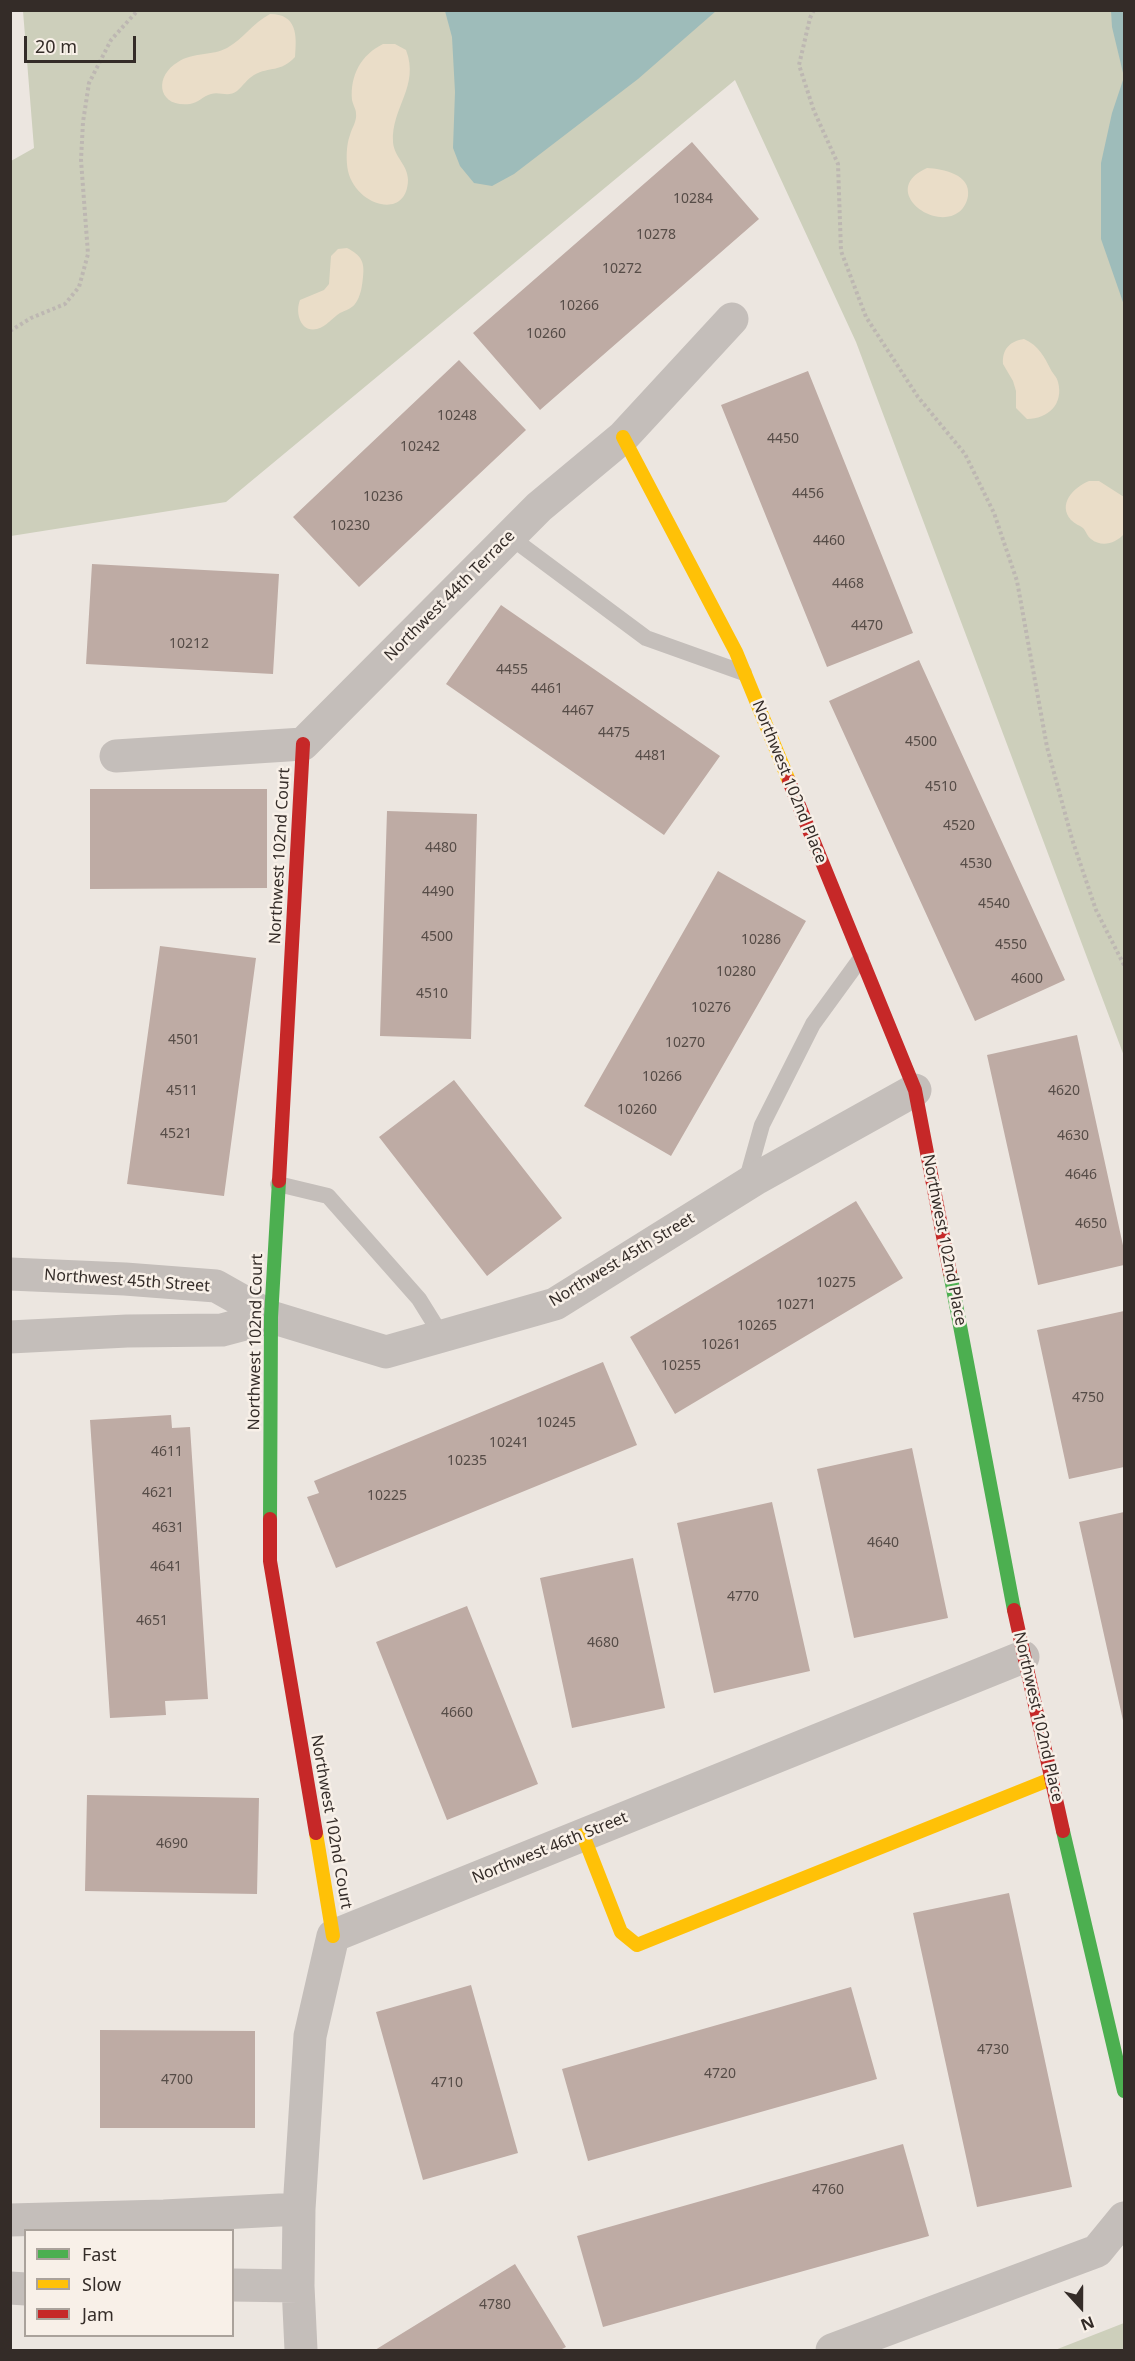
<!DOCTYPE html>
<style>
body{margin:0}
#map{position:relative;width:1135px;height:2361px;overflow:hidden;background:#ece6e0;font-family:"Noto Sans",sans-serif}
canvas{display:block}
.frame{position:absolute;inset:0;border:12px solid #342c28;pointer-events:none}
.legend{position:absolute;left:24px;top:2229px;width:210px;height:108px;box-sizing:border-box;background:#f8f0e8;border:2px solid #aaa29b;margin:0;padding:8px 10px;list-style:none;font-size:18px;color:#342c28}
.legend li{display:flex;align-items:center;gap:12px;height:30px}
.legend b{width:30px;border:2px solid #aaa29b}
.north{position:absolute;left:1051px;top:2277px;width:60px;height:60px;-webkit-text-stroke:4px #f8f0e8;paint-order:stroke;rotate:159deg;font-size:16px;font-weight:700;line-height:24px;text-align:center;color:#342c28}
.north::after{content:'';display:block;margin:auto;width:21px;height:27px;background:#342c28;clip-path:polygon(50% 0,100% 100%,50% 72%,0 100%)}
.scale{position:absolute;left:24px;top:36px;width:112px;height:27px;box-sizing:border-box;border:3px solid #342c28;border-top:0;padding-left:8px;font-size:18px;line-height:21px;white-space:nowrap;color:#342c28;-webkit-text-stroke:4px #f8f0e8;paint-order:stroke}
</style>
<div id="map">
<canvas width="1135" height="2361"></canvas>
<div class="frame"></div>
<ul class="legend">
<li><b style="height:8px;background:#4caf50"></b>Fast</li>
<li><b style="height:8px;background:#ffc107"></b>Slow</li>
<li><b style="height:8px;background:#c62828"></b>Jam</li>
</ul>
<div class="north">N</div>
<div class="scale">20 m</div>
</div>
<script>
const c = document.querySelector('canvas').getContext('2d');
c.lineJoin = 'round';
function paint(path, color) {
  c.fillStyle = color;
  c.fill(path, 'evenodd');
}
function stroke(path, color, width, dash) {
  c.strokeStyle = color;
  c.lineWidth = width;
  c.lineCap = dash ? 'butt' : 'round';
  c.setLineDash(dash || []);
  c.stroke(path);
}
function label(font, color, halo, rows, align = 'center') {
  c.font = font + ' "Noto Sans",sans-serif';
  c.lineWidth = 5;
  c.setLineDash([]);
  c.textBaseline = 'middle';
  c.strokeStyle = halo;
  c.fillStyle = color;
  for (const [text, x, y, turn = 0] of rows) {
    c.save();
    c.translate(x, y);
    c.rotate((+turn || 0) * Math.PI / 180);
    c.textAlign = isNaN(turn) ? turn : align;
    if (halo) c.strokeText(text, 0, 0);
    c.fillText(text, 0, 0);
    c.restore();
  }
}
const green = new Path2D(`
 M23,11H1124V1056L856,342L735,80L226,502L11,536V161L34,148Z
 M1124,2323V2350H1055Z`);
const sand = new Path2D(`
 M270,14C297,14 297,35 295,57C280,73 270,66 254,75C247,79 243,86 237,91C228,98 220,91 211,94C203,96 198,103 190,104C158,108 153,77 178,62C193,52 212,56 227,48C243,39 253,23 270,14Z
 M383,44H395L406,50C420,86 391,108 393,142C394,157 408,165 408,180C407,221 356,206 348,171C346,161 346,145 350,135C352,127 357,122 356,113C356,109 353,105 352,100C350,75 361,55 383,44Z
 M927,168C943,169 971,174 968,196C967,202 964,208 959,212C933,232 879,189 927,168Z
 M347,248C361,255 365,262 363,277C362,286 361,296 355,304C351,309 346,310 340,313C332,318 327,326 317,329C300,333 295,312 300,300L324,290L329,284L331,256L338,249Z
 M1024,339C1039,346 1044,356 1051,370C1053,374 1057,377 1058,382C1064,404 1048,419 1027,419L1016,408V391L1013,381L1003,364C1002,349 1010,341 1024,339Z
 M1089,481H1099L1124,497V534C1116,543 1102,548 1091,539C1087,536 1086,531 1083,528C1079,525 1075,524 1071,520C1057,504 1074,487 1089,481Z`);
const water = new Path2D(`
 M445,11V10L716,11L638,79L514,174L492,186L474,183L460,166L453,148L455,92L452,37Z
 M1111,11H1124V305L1101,239V163L1112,113L1124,77L1112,27Z`);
const building = new Path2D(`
 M692,142L759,219L540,410L473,333Z
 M459,360L526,430L359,587L293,517Z
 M808,371L913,633L827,667L721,405Z
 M92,564L279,574L273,674L86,664Z
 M501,605L720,756L664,835L446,684Z
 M919,660L1065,980L975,1021L829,701Z
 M90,789H267V888L90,889Z
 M387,811L477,814L471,1039L380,1036Z
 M718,871L806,921L671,1156L584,1106Z
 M160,946L256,958L224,1196L127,1184Z
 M1077,1035L1124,1250V1265L1038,1285L987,1055Z
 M454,1080L562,1218L487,1276L379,1137Z
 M856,1201L903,1278L675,1414L630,1337Z
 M1124,1311V1467L1069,1479L1037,1330Z
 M603,1362L637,1445L336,1568L307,1497L319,1493L314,1481Z
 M171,1415L172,1428L190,1427L208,1699L165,1701L166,1715L110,1718L90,1420Z
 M912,1448L948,1618L854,1638L817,1469Z
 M772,1502L810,1671L714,1693L677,1523Z
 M1124,1512V1725L1079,1522Z
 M633,1558L665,1708L572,1728L540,1578Z
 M467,1606L538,1784L447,1820L376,1642Z
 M87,1795L259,1798L257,1894L85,1891Z
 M1009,1893L1072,2187L977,2207L913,1913Z
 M471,1985L518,2153L423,2180L376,2012Z
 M851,1987L877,2079L588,2161L562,2069Z
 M100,2030L255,2031V2128H100Z
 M903,2144L929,2236L603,2327L577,2236Z
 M515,2264L566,2347L560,2350H375Z`);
const path = new Path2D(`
 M814,10L810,18L799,65L814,111L838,164L841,251L866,317L918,397L965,454L994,513L1017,581L1047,747L1072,839L1096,910L1124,965
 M10,331L31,318L65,304L79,287L88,254L81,160L83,122L89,83L111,40L138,10`);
const lane = new Path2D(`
 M509,536L646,638L744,673
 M746,1182L762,1125L813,1024L861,958
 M278,1184L328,1196L419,1299L442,1336`);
const street = new Path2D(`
 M116,756L303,744L539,507L623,437L732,319
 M10,1274L125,1279L216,1286L271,1317L386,1352L555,1304L757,1178L915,1090
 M10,1337L127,1331L222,1330L271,1317
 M10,2220L164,2216L299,2209
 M232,2285L298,2286
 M10,2288L26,2289
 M301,2350L298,2286L299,2209L310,2036L333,1936L1023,1657
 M832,2350L1097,2251L1124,2218`);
const fast = new Path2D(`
 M950,1273L1014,1610
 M270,1519L271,1317L279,1181
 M1063,1831L1124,2091`);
const slow = new Path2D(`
 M623,437L736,652L789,781
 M316,1833L333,1936
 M583,1835L621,1932L637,1945L1051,1779`);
const jam = new Path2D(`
 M789,781L915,1090L950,1273
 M279,1181L303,744
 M270,1519V1561L316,1833
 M1014,1610L1063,1831`);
const numberNames = [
 ["10284",693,199],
 ["10278",656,235],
 ["10272",622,269],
 ["10266",579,306],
 ["10260",546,334],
 ["10248",457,416],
 ["4450",783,439],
 ["10242",420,447],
 ["4456",808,494],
 ["10236",383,497],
 ["10230",350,526],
 ["4460",829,541],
 ["4468",848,584],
 ["4470",867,626],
 ["10212",189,644],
 ["4455",512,670],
 ["4461",547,689],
 ["4467",578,711],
 ["4475",614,733],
 ["4500",921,742],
 ["4481",651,756],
 ["4510",941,787],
 ["4520",959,826],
 ["4480",441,848],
 ["4530",976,864],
 ["4490",438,892],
 ["4540",994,904],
 ["4500",437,937],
 ["10286",761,940],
 ["4550",1011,945],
 ["10280",736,972],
 ["4600",1027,979],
 ["4510",432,994],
 ["10276",711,1008],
 ["4501",184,1040],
 ["10270",685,1043],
 ["10266",662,1077],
 ["4511",182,1091],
 ["4620",1064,1091],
 ["10260",637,1110],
 ["4521",176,1134],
 ["4630",1073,1136],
 ["4646",1081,1175],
 ["4650",1091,1224],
 ["10275",836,1283],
 ["10271",796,1305],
 ["10265",757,1326],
 ["10261",721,1345],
 ["10255",681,1366],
 ["4750",1088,1398],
 ["10245",556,1423],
 ["10241",509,1443],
 ["4611",167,1452],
 ["10235",467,1461],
 ["4621",158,1493],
 ["10225",387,1496],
 ["4631",168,1528],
 ["4640",883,1543],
 ["4641",166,1567],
 ["4770",743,1597],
 ["4651",152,1621],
 ["4680",603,1643],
 ["4660",457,1713],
 ["4690",172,1844],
 ["4730",993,2050],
 ["4720",720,2074],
 ["4700",177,2080],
 ["4710",447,2083],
 ["4760",828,2190],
 ["4780",495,2305]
];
const streetNames = [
 ["Northwest 44th Terrace",450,596,-45],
 ["Northwest 102nd Place",789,782,68],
 ["Northwest 102nd Court",280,856,-87],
 ["Northwest 102nd Place",944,1240,79],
 ["Northwest 45th Street",622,1260,-31],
 ["Northwest 45th Street",127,1281,4],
 ["Northwest 102nd Court",256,1342,-89],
 ["Northwest 102nd Place",1038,1717,77],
 ["Northwest 102nd Court",331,1822,80],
 ["Northwest 46th Street",550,1848,-22]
];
paint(green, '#cdcfbb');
paint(sand, '#eaddc8');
paint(water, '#9ebcba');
paint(building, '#beaba4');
stroke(path, '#bdb7b2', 4, [3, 3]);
stroke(lane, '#c4beba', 16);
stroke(street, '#c4beba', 33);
stroke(fast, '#4caf50', 14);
stroke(slow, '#ffc107', 14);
stroke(jam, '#c62828', 14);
label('14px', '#564c47', null, numberNames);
label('16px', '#342c28', '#f8f0e8', streetNames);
</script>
